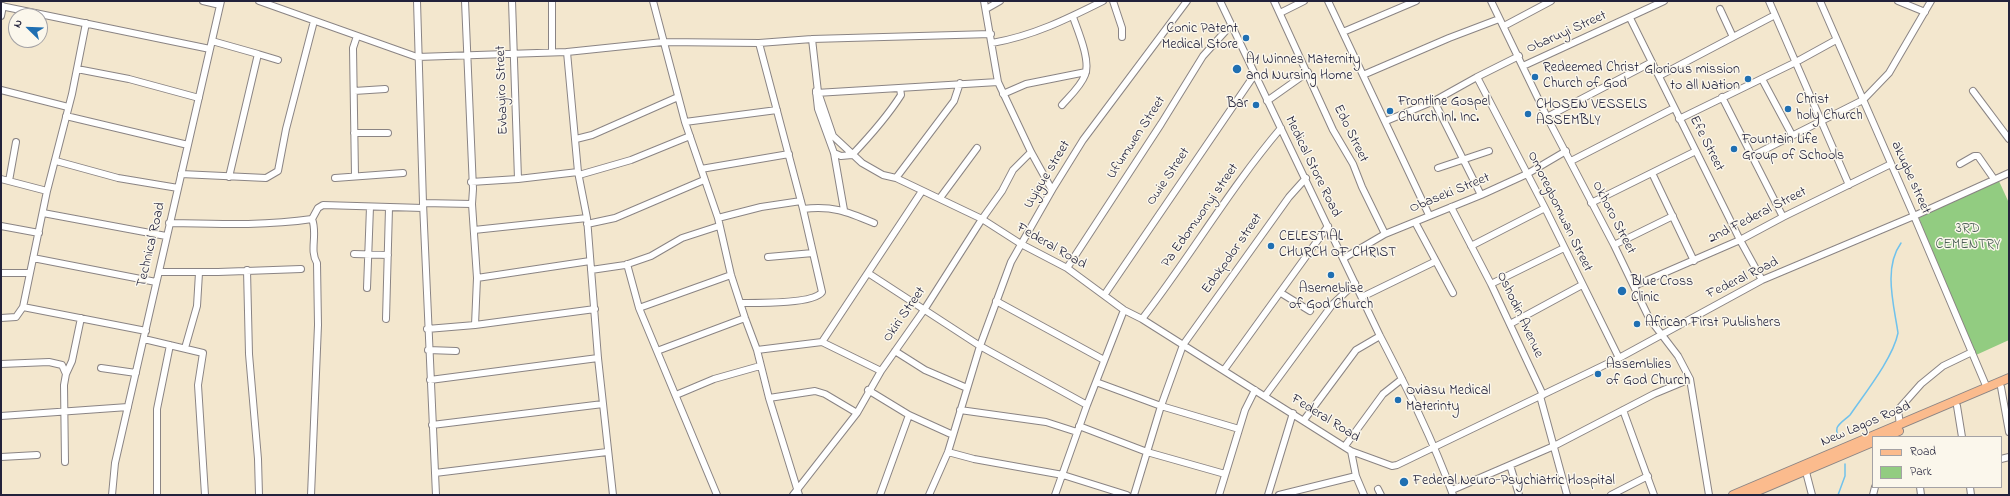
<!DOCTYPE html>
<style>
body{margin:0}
#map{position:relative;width:2010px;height:496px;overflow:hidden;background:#f3e7ce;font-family:"Indie Flower",sans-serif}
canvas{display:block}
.frame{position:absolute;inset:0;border:2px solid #22223b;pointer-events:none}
.legend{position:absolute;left:1872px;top:436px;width:130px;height:52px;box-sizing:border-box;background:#fbf7ec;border:1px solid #a4a2a5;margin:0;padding:5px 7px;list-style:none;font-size:12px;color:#22223b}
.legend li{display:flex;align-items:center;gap:8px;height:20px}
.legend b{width:20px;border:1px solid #a4a2a5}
.north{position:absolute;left:8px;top:8px;width:40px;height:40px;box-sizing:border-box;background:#fbf7ec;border:1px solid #a4a2a5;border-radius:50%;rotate:293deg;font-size:11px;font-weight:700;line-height:16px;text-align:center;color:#22223b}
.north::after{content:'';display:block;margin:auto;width:14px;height:18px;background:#1f6fb2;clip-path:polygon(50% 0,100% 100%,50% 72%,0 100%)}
</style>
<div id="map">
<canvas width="2010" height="496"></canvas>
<div class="frame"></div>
<ul class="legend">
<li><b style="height:5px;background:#fbbb8d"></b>Road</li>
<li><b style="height:11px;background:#92cc81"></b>Park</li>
</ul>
<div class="north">N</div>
</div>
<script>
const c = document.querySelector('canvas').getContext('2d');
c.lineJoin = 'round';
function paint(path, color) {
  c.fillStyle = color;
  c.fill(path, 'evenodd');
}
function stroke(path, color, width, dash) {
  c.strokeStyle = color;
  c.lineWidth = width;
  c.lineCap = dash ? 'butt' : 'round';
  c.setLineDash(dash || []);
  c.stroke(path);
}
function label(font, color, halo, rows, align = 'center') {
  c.font = font + ' "Indie Flower",sans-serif';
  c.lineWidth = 3;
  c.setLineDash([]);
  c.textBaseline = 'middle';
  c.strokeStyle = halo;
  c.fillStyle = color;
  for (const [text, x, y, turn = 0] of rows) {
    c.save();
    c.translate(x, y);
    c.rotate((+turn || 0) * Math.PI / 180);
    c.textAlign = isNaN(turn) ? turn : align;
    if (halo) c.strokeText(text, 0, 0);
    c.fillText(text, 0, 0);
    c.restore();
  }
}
const green = new Path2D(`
 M1998,179L2009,203V340L1976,355L1935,260L1918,216Z`);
const stream = new Path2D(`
 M1838,437C1838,435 1836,431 1837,428C1839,423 1846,419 1850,415C1865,393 1893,358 1898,333C1894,305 1883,268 1901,243
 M1838,495L1845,476V464`);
const minor = new Path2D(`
 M203,1L220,5
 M259,1L417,57L567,52
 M417,1L423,203L436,495
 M465,1L473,189L472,204L477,278L475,325
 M512,1L518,179
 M653,1L685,122L718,218L731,275L745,318L757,350L769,398L799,495
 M984,1L998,82L1031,152L1052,190
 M1113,1L1122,28V37
 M1220,1L1380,336C1407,388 1433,440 1453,495
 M1274,1L1333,130L1353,164L1362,187L1385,234
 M1328,1L1429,215
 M1491,1L1547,117L1614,245L1649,318L1678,356L1690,379L1709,495
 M1769,1L1849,185
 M1820,1L1914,216L1987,388
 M1898,1L1925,12
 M1,6L210,49
 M986,9L1000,1
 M1720,9L1733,37
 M1280,13L1304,1
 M1,16L3,6
 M1630,18L1740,240L1762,280
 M1504,26L1551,1
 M1343,32L1416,1
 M812,39L818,92L833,136L862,163L883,175L896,178L982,219L1021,244L1067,268L1124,310L1142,319L1351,451L1392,466L1397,465L1619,358L1762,280L1914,216L2009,173
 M212,41L258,54L229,177
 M992,43C1033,36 1067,19 1103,1
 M552,52V1
 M258,54L278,60
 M1523,66L1664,1
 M77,69L129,79L199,98
 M1363,75L1449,38L1499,19
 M1659,76L1775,15
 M1477,77L1545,208L1619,358
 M1762,79L1792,135
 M1,90L68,107
 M354,91L385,89
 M816,91L818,109L834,153L844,210
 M1973,91L2009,139
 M816,93L998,82
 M1003,94L1026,84L1086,72
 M1722,97L1783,217
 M1267,101L1308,72
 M1434,101L1481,195
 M1062,105C1070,96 1081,86 1085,75C1091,61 1078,31 1073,17
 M66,116L188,145
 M1547,117L1652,62
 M1679,119L1796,62L1836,40
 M1386,121L1434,101L1477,77L1519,56
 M685,122L777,110
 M354,133H388
 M576,139L592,135L678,97
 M834,153L841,156L852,155C870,136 887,117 901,95L900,88
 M1752,156L1863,100L1889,73L1931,1
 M56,161L118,178L178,188
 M1571,161L1674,108
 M1960,164L1974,156H1978L1994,179
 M1438,168L1489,151
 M701,169L789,154
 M1652,173L1694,261
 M181,174L266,178L278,171L286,129L314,21
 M579,175L631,160L690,136
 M355,176L353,48L357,36
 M335,178L403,173
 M896,178L954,101L960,83
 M1,179L47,191
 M9,181L16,142
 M471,182L518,179L578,172
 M940,198L977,148
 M423,203L472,204
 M1591,203L1696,151
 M1451,207L1491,284L1543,395
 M803,209C832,205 848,212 874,223
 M43,213L166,236
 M718,218L761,207L801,201
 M1415,222L1453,293
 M169,223C217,224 265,226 312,219L318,208L323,205L423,208
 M587,224L615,218L704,180
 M1,226L39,233
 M474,230L587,218
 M1614,245L1673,216
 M1471,246L1545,208
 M354,254L388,255
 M768,257L813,253
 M33,258L156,282
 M1344,258L1385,234L1481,195L1527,174L1566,151
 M627,264L639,308L717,495
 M1067,268L1161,124L1203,56L1231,25
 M247,270L249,354L258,459L259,495
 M591,270L625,265L651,256L682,238L719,226
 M159,272H218L301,269
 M1,273H30
 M868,273L980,346L1087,405
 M477,278L590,261
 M1491,284L1564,248
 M1634,286L1740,240L1783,217L1891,164
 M367,288L370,207
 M1281,293L1310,311
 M1105,294L1255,74
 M1362,297L1436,261
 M996,301L1104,360
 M741,303C756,303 814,304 822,292L803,209L759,43
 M23,307L146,331
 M639,308L731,275
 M1,318L16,317L23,307L47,191L72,94L86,23
 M386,319L389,208
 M1142,319C1190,257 1230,188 1281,128
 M1510,324L1582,285
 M427,329L475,325L595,309
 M144,339L203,353L198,385L205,495
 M822,342L922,191
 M185,348L197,306L199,273
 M428,350L456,351
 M757,350L822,342L881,371
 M657,351L745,318
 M895,351L925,370L967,388
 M1,364L49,362L62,365L66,374L64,385L65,462
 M101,368L136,373
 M1224,370L1328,226
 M66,374L72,361L81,318
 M430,380L598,358
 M1096,382L1161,406L1239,429
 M2001,387L2009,432
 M868,390L909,415L953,435
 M676,395L714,379L760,366
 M1265,396L1332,305L1355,283
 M1540,396L1567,495
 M769,398L815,391L825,394L857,413
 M1957,406L1962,437
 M960,410L1046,422L1077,432
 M1623,410L1654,495
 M1,416L128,407
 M1304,420L1356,350L1380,336
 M432,425L603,404
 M1900,425L1898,410L1921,384L1943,366L1972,352
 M1079,426L1147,452L1225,474
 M1345,446L1383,394L1402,379
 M1351,451L1356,476L1364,495
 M948,452L974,459L1063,475L1127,495
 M1,457L37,455
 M2001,459L2009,457
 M1510,465L1519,495
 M1806,472L1812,495
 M435,473L607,452
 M1920,487L1921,495
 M1970,487L1971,495
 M1378,489L1381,495
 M1452,490L1554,446L1654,394L1690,379
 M112,495L115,463L221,1
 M157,495V409L170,345
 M311,495L318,325L317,263C309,250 318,234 312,219
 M613,495L598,358L587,218L578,172L567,52L663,42L759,43L812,39L991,34
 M793,495L857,413L881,371L924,310L982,219L1002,191L1013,170L1031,152
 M880,495L909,415
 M929,495L948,452L980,346L1011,262L1052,190L1083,140L1187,1
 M1055,495L1087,405L1124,310
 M1134,495L1161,406L1183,345L1289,197L1306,178
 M1219,495L1245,410L1255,390
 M1268,495L1293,413
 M1279,495L1356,476
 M1611,495L1648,476
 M1873,495L1875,487`);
const major = new Path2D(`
 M1885,437L1899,431
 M1733,495L2009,378
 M1748,495L1873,442`);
const markers = [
 [1246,38,4,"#1f6fb2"],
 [1237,69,5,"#1f6fb2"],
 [1535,77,4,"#1f6fb2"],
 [1748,79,4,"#1f6fb2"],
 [1256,105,4,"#1f6fb2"],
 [1788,109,4,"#1f6fb2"],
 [1390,111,4,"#1f6fb2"],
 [1528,114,4,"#1f6fb2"],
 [1734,149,4,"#1f6fb2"],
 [1271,246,4,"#1f6fb2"],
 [1331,275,4,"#1f6fb2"],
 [1622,291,5,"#1f6fb2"],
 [1637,324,4,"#1f6fb2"],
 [1598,374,4,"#1f6fb2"],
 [1398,400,4,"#1f6fb2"],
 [1404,482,5,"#1f6fb2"]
];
const poiNames = [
 ["Conic Patent",1238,30,"right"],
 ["Medical Store",1238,46,"right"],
 ["A1 Winnes Maternity",1246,61],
 ["and Nursing Home",1246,77],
 ["Redeemed Christ",1543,69],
 ["Church of God",1543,85],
 ["Glorious mission",1740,71,"right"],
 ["to all Nation",1740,87,"right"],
 ["Christ",1796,101],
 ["holy Church",1796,117],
 ["Frontline Gospel",1398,103],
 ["Church Inl. Inc.",1398,119],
 ["Bar",1248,105,"right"],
 ["CHOSEN VESSELS",1536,106],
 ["ASSEMBLY",1536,122],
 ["Fountain Life",1742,141],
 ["Group of Schools",1742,157],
 ["CELESTIAL",1279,238],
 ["CHURCH OF CHRIST",1279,254],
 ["Blue Cross",1631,283],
 ["Clinic",1631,299],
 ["Asemeblise",1331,290,"center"],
 ["of God Church",1331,306,"center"],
 ["African First Publishers",1645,324],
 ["Assemblies",1606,366],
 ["of God Church",1606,382],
 ["Oviasu Medical",1406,392],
 ["Materinty",1406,408],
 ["Federal Neuro-Psychiatric Hospital",1413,482]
];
const streetNames = [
 ["Obaruyi Street",1567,33,-24],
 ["Evbayiro Street",503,90,-92],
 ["Edo Street",1350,134,64],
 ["Ufumwen Street",1137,138,-57],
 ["Efe Street",1706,144,63],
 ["Medical Store Road",1312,167,64],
 ["Uyigue street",1048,175,-59],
 ["Owie Street",1169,177,-56],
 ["akugbe street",1910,178,66],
 ["Obaseki Street",1450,194,-22],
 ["Omoregbomwan Street",1559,212,64],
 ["Pa Edomwonyi street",1201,216,-55],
 ["2nd Federal Street",1758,216,-27],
 ["Okhoro Street",1613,218,63],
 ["Technical Road",152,245,-77],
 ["Federal Road",1051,247,30],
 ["Edokpolor street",1233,254,-55],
 ["Federal Road",1743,279,-26],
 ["Okiri Street",905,315,-55],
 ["Oshodin Avenue",1519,315,65],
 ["Federal Road",1325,419,32],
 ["New Lagos Road",1866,425,-23]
];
const parkNames = [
 ["3RD",1968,230],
 ["CEMENTRY",1968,246]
];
paint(green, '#92cc81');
stroke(stream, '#70c2ec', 1.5);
stroke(minor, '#8a8484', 8);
stroke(major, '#8a8484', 10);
stroke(minor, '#fff', 6);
stroke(major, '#fbbb8d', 8);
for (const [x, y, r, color] of markers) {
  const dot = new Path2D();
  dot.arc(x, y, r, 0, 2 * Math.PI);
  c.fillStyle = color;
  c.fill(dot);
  stroke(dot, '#fbf7ec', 1.5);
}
label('14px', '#22223b', '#fbf7ec', poiNames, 'left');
label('14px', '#22223b', '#fbf7ec', streetNames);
label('14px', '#495e54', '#fbf7ec', parkNames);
</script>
